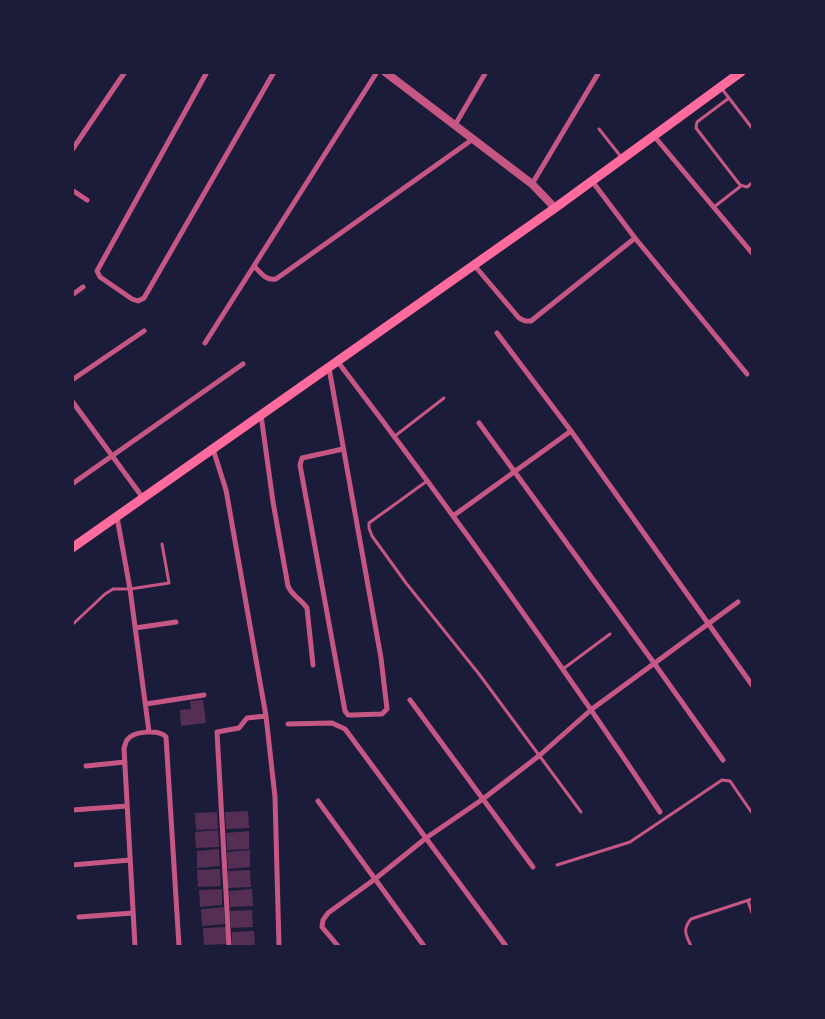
<!DOCTYPE html>
<style>
body{margin:0}
#map{position:relative;width:825px;height:1019px;overflow:hidden;background:#1b1b3a;font-family:Literata,serif}
canvas{display:block}
.frame{position:absolute;inset:0;border:74px solid #1b1b3a;pointer-events:none}
</style>
<div id="map">
<canvas width="825" height="1019"></canvas>
<div class="frame"></div>
</div>
<script>
const c = document.querySelector('canvas').getContext('2d');
c.lineJoin = 'round';
function paint(path, color) {
  c.fillStyle = color;
  c.fill(path, 'evenodd');
}
function stroke(path, color, width, dash) {
  c.strokeStyle = color;
  c.lineWidth = width;
  c.lineCap = dash ? 'butt' : 'round';
  c.setLineDash(dash || []);
  c.stroke(path);
}
const building = new Path2D(`
 M203,700L206,723L181,726L180,710L191,709L190,701Z
 M248,811L249,828L226,829L225,812Z
 M217,812L218,829L196,830L195,813Z
 M218,830L219,847L196,848L195,832Z
 M249,831V849L227,850L226,833Z
 M219,849L220,866L197,868V851Z
 M250,850V867L228,869L227,852Z
 M220,869L221,886L198,887L197,870Z
 M250,870L251,887L228,888V871Z
 M222,889V905L200,907L199,890Z
 M252,889L253,906L230,907L229,891Z
 M224,907L225,924L202,926L201,909Z
 M252,910L253,927L231,928L230,911Z
 M226,927L227,944L204,945L203,928Z
 M254,931L255,946H232V932Z`);
const service = new Path2D(`
 M722,89L752,128
 M729,98L697,122L696,128L740,185L747,187L752,183
 M599,129L622,158
 M714,207L741,186
 M395,436L444,398
 M427,481L369,523V528L372,536L406,583L479,674L581,812
 M72,625L105,594L113,589H130L169,583L162,544
 M563,669L610,634
 M557,865L630,842L722,780L730,781L752,813
 M748,901L752,913
 M691,946C686,935 682,930 691,919L752,899`);
const minor = new Path2D(`
 M207,72L97,271L100,277L132,299L138,301L144,298L274,72
 M455,125L486,72
 M654,136L752,253
 M72,150L125,72
 M532,184L599,72
 M72,190L87,200
 M635,238L747,374
 M474,265L519,318L525,321H531L635,238L592,181
 M254,266C261,273 266,281 276,279L473,139
 M72,295L83,287
 M205,343L377,72
 M338,362C450,509 558,658 660,812
 M329,368L381,658L387,709L382,714L352,715H348L345,711L300,465L302,458L343,449
 M72,380L144,331
 M72,401L143,498
 M261,415L273,502L288,586C292,596 301,599 307,608L313,665
 M479,423L654,663L723,760
 M571,431L752,685
 M213,449L226,490L266,716L275,797L279,946
 M72,484L243,364
 M453,516L571,431L497,333
 M117,517L130,589L149,732
 M135,628L176,622
 M410,700L533,867
 M146,704L204,695
 M288,724L332,723L345,729L506,946
 M86,766L125,762
 M318,801L424,946
 M73,810L127,806
 M72,865L130,860
 M79,917L133,913
 M135,946L124,748C125,746 126,741 127,740C133,731 159,729 166,737L179,946
 M229,946L217,732L239,728L247,718L266,716
 M338,946L322,927L323,920L328,913L375,879L426,838L483,799L540,755L592,709L738,602`);
const tertiary = new Path2D(`
 M385,72L532,184L555,208`);
const secondary = new Path2D(`
 M72,548L555,208L741,72`);
paint(building, '#542f53');
stroke(service, '#c65784', 3);
stroke(minor, '#c65784', 5);
stroke(tertiary, '#c65784', 8);
stroke(secondary, '#ff6b9d', 9);
</script>
